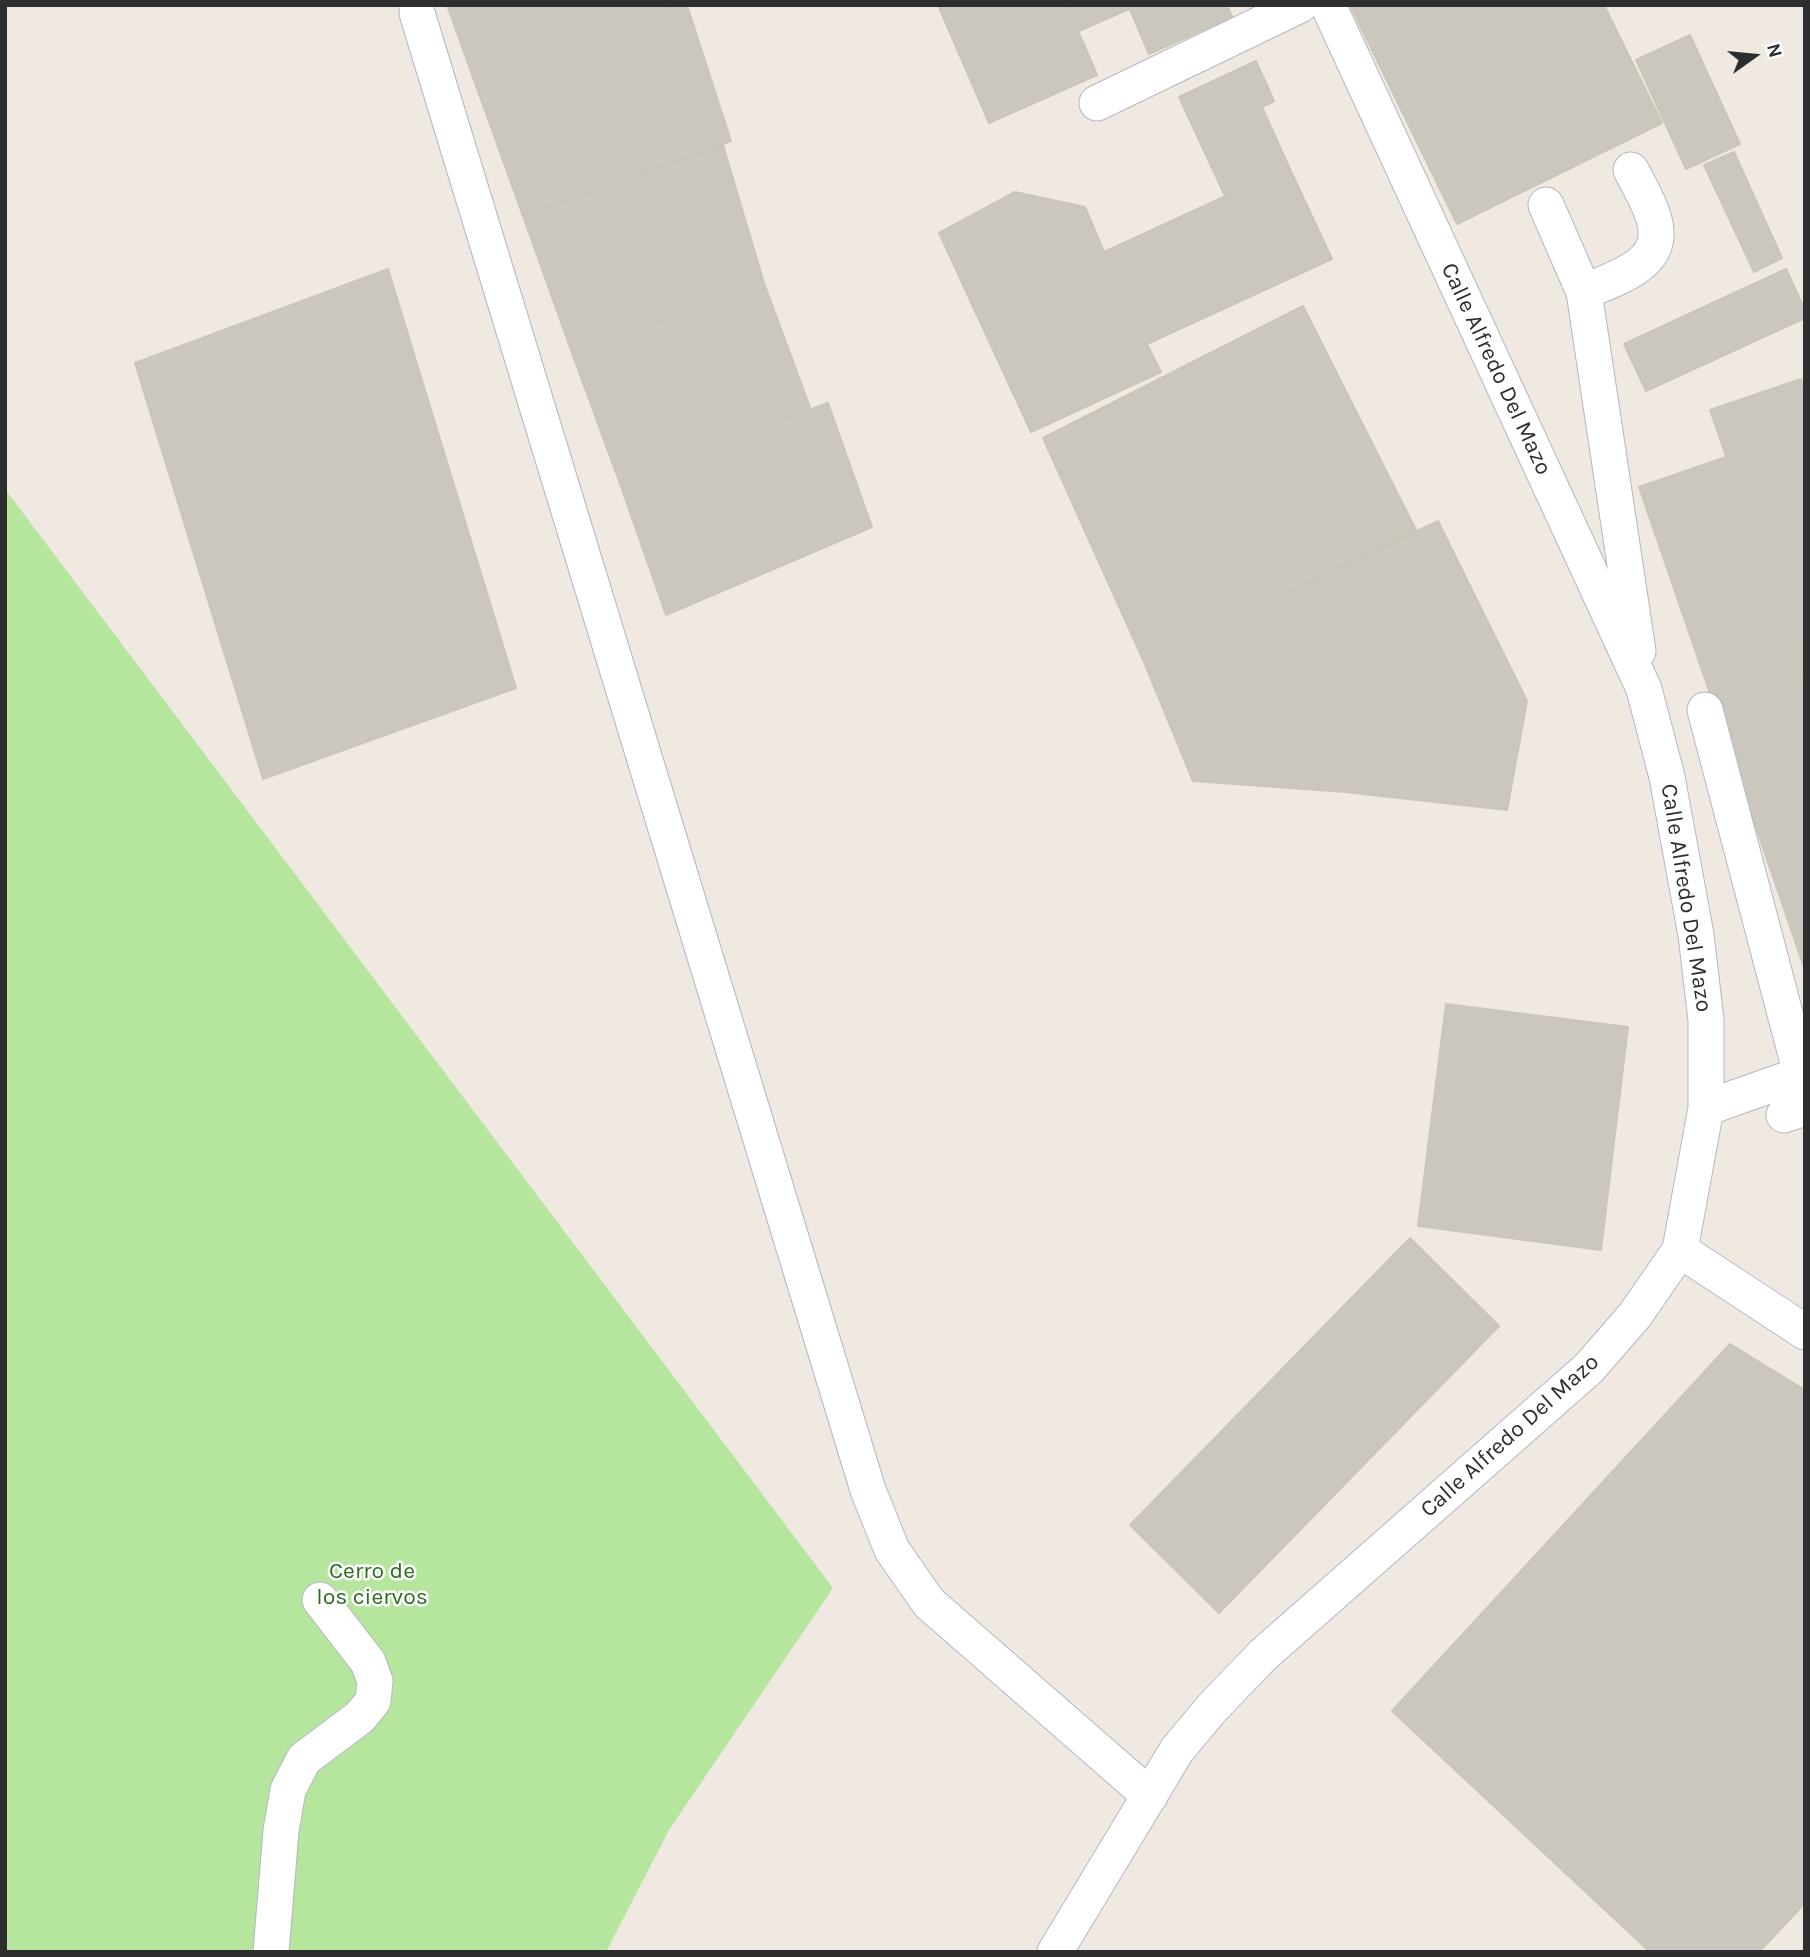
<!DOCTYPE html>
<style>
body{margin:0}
#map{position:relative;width:1810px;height:1957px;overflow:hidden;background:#efe9e1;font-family:Karla,sans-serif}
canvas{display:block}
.frame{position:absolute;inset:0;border:7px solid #2e2e2e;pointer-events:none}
.north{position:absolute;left:1719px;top:21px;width:70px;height:70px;-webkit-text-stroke:5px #fff;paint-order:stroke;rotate:75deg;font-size:19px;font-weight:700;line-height:28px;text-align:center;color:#2e2e2e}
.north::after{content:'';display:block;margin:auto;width:24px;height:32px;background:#2e2e2e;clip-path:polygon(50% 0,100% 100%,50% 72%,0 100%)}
</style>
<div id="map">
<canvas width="1810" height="1957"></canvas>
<div class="frame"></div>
<div class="north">N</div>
</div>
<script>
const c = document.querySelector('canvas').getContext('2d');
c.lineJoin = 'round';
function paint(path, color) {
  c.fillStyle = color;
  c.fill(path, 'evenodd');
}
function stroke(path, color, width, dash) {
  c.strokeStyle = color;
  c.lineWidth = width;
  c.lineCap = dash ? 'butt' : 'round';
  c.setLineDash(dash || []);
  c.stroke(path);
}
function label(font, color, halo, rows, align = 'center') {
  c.font = font + ' Karla,sans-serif';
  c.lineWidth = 5;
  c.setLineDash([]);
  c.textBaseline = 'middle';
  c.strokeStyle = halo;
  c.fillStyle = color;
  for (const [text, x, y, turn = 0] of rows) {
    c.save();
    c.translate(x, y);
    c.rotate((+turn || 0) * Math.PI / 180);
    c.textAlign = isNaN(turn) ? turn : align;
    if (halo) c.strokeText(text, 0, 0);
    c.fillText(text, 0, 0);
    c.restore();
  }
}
const green = new Path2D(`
 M5,489L833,1588L669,1830L606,1952H5Z`);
const building = new Path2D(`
 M447,5H674L475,83Z
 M674,5H687L731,141L523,216L475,83Z
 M938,5H1067L1097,75L989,123Z
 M1067,5H1128L1129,9L1079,31Z
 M1128,5H1227L1232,17L1149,54Z
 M1350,5H1604L1662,123L1457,224Z
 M1690,35L1740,144L1686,169L1636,60Z
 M1256,61L1274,101L1262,107L1289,167L1225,196L1179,97Z
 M723,145L764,283L572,353L523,216Z
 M1734,152L1782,258L1754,272L1704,165Z
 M1289,167L1332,259L1147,344L1161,372L1031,432L939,233L1015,192L1085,207L1104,252Z
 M388,269L516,688L263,779L135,363Z
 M1786,269L1805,310V318L1646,391L1624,344Z
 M764,283L811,410L619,481L572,353Z
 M1303,306L1416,530L1144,662L1043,438Z
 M1801,379L1805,391V685L1710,410Z
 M828,403L872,527L666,615L619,481Z
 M1726,457L1805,685V970L1639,487Z
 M1438,521L1527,701L1507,810L1345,792L1193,781L1144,662Z
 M1446,1004L1628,1027L1601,1250L1418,1226Z
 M1410,1238L1499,1326L1219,1613L1130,1525Z
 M1730,1344L1805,1390V1903L1759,1952H1650L1392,1711Z`);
const minor = new Path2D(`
 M417,13L868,1490L892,1550L929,1603L1150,1796
 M1097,103L1300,5
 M1631,170C1639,185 1649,202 1654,219C1667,265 1617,277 1584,292L1638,651
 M1546,205L1584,292
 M1705,710L1801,1074
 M1706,1108L1805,1073
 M1784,1115L1805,1108
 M1680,1250L1805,1332
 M271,1952L281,1831L288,1790L304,1759L360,1717L373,1701L375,1681L368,1662L320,1600
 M1055,1952L1177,1750L1212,1708L1263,1655L1589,1368L1635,1315L1680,1250L1706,1108V1020L1696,935L1667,777L1644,689L1328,5`);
const streetNames = [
 ["Calle Alfredo Del Mazo",1496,369,65],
 ["Calle Alfredo Del Mazo",1686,898,81],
 ["Calle Alfredo Del Mazo",1510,1436,-42]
];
const parkNames = [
 ["Cerro de",372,1571],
 ["los ciervos",372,1597]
];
paint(green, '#b6e59e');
paint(building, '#cbc7bf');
stroke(building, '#cbc5ba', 2);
stroke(minor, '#b4b7c1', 37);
stroke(minor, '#fff', 35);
label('23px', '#2e2e2e', '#fff', streetNames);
label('23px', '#2c6e1b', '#fff', parkNames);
</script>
